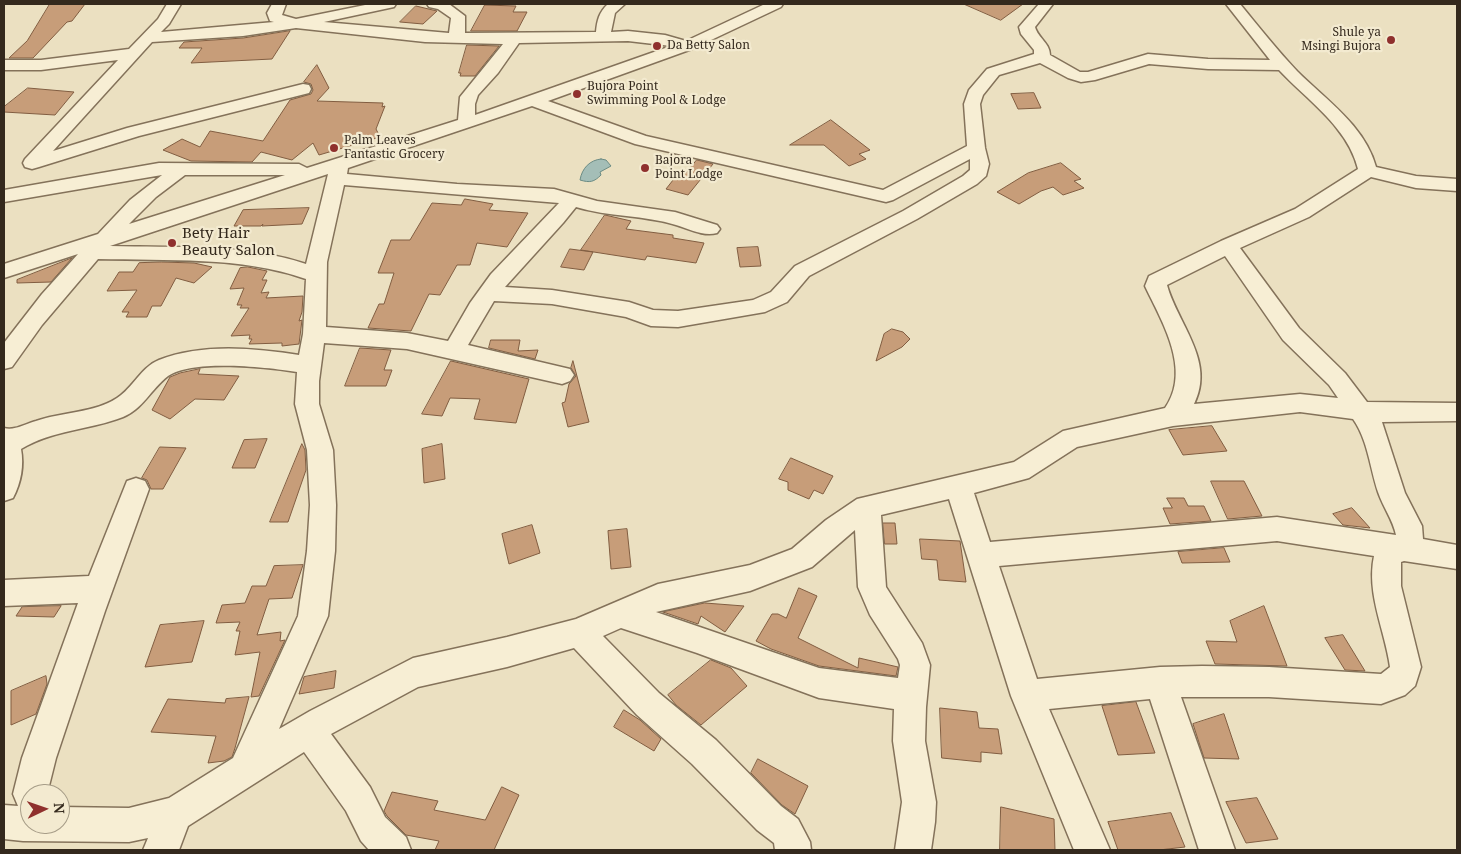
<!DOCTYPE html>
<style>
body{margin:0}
#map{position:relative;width:1461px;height:854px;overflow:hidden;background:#ebe0c1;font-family:"Noto Serif",serif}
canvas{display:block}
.frame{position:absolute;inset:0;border:5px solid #34291d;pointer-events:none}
.north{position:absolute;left:20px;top:784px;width:50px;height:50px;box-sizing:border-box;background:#f3ead0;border:1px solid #a79d88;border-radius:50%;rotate:87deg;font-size:14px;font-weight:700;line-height:20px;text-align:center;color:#34291d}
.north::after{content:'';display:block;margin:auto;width:18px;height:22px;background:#8f302d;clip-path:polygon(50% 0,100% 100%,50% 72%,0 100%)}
</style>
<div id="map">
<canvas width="1461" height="854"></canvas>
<div class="frame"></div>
<div class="north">N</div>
</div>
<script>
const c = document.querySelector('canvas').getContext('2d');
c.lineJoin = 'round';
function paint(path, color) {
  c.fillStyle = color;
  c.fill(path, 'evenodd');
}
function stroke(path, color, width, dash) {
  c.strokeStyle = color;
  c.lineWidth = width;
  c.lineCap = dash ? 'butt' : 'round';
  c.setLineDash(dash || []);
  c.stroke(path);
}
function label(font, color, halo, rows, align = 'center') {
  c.font = font + ' "Noto Serif",serif';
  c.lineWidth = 4.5;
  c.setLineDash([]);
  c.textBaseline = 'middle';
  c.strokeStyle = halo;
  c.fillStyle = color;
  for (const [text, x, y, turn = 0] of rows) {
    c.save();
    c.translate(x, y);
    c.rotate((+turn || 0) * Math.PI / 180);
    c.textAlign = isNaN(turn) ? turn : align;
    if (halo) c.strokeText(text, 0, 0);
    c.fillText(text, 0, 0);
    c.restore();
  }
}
const water = new Path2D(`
 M601,159L606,160L611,166L600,172L601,175C594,182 590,183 580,180C582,168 590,160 601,159Z`);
const building = new Path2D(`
 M50,4H85L72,21L67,22L33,58H9L27,41Z
 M964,4H1023L1001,20Z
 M485,5L516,6L513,12H527L517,31H471Z
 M416,6L437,11L423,24L400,22Z
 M290,31L272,59L191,63L202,48H179L184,42L243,38Z
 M467,45L499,46L475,76H460L461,73H459Z
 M317,65L329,88L317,101L383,103L382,107L385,106L376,129L380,137L319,155L313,143L292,160L261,152L252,162L191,161L163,150L182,139L200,147L210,131L263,141L290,100L311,94L313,90L311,84L304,82Z
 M28,88L74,92L55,115L4,112V107Z
 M1034,93L1041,108L1018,109L1011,94Z
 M831,120L870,150L859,154L866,159L849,166L824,145H790Z
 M697,160L713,164L688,195L666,189L677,175L683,176Z
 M1061,163L1081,179L1074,181L1084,188L1063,195L1053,187L1041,191L1019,204L997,192L1028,173Z
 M465,199L493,204L489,210L528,213L507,247L477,243L470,265H457L440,295L429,294L411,331L368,328L379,304H384L394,273H378L391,240H410L432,203L461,205Z
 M309,208L302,224L262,226L263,224L261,226H234L243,210Z
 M605,215L631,221L626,229L673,235V238L704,243L696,263L647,256L645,260L581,250Z
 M758,247L761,266L740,267L737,248Z
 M570,249L593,252L584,270L561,267Z
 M72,258L51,282L17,283V280Z
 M162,262L194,263L212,267L194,283L176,278L161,306H152L147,317H126L129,312H122L137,290L107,291L119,272H133L139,263Z
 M248,267L267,271L262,280H267L261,293L269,292L266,298L303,296L302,312L299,321L302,320L299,344L282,346V343L249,344L252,339H249L250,335L231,336L249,308H240L242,305H237L244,288L230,289L240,268Z
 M892,329L903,332L910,339L902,347L876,361L884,334Z
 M491,340H520L518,351L538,350L535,359L489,348Z
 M360,348L391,350L384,370H392L386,386H345Z
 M451,361L529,379L516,423L474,419L480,399L450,398L442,416L422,414Z
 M573,361L589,422L568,427L562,403L565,402L569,384L576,376L571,368Z
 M200,369L198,374L239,376L224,400L195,399L170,419L152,410L170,377L180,373Z
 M1212,426L1227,451L1183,455L1169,430Z
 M267,439L255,468H232L244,440Z
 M302,444L305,450L306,470L288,522H270Z
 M442,444L445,479L424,483L422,449Z
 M160,447L186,448L163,489H151L147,480L142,478Z
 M791,458L833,476L823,494L814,490L809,499L788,490V482L779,479Z
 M1211,481H1244L1262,516L1228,519Z
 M1167,498H1184L1188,506H1204L1211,521L1170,524L1163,508H1172Z
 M1352,508L1370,528L1343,525L1333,514Z
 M883,523H895L897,544H885Z
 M532,525L540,553L509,564L502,534Z
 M627,529L631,567L611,569L608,531Z
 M920,539L960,541L966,582L939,580L937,560L922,559Z
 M1224,548L1230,562L1182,563L1178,552Z
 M303,565L292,598L269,599L257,635L281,632L280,641L285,640L259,696L251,697L260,652L235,655L240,631H236L240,622L216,623L222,605L245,603L252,586H266L274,566Z
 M799,588L817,596L798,638L858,668L859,658L898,667L896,676L819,666L771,649L756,641L772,614H778L786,618Z
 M705,603L744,606L725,632L701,616L698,624L663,612Z
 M61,606L54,617L16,616L22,607Z
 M1264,606L1287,666L1215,664L1206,641L1237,642L1230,621Z
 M204,621L192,662L145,667L160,625Z
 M1343,635L1365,671L1345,670L1325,638Z
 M711,660L731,668L747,686L701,725L676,705L668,695Z
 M336,671L334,688L299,694L304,677Z
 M46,676L47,684L36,714L11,725V691Z
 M249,697L235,748L232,757L224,761L208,763L216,736L151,732L168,699L225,703L226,699Z
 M1136,702L1155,753L1118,755L1102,706Z
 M940,708L977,712L979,728L998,729L1002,754L981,752V762L942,758Z
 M624,710L640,720L661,739L654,751L614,727Z
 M1224,714L1239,759L1204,758L1193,724Z
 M758,759L808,786L795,814L782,805L751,773Z
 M502,787L519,795L494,850H435L439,841L406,835L387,816L384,811L392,792L438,801L434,810L485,820Z
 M1257,798L1278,839L1246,843L1226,802Z
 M1001,807L1054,819L1055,850H1000Z
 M1171,813L1185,847L1159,850H1118L1108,822Z`);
const minor = new Path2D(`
 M167,4H181L169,24L161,32L274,22L270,21L267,13L272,4H286L282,15L296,19L370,4H396L394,7L324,22L449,33L451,18L438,9L429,7L427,4H449L465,16V33L596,32C597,21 599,12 608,4H625L615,13L611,32L628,31L665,35L686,41L765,4H783L781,7L692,49L548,101L646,136L883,190L967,146L964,104L969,90L987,69L1034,54V50L1021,34L1019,27L1039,4H1053L1035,27C1038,38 1050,43 1050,55L1080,72H1088L1148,54L1208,59L1270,60L1226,4H1240C1259,27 1277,50 1297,71C1326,100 1365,126 1376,167L1416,176L1457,179V191L1416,188L1371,177L1309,217L1240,248L1299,328L1345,373L1367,402L1457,403V421L1382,422L1405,493L1422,526L1423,539L1457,545V569L1404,561L1401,562V586L1421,667L1415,686L1405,695L1381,704L1269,697H1181L1235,850H1199L1150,699L1049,709L1110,850H1074L1011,696L949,499L881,515L886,587L922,643L930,665L926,707L925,741L936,802L935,822L931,850H895L902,802L893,741L894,709L819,698L697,653L621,628L603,636L659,693L716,740L781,806L798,819L810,842L811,850H775L774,843L757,830L692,764L637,715L574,648L507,667L418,687L331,734L370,787L385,817L406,837L411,850H369L361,841L346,811L304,752L188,826L179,850H143L148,838L129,842L23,841L4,839V805L18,806L13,794L22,758L78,603L4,606V580L89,576L127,481L136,478L145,481L149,489L105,611L56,758L47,794H30V824H60V807L129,808L169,798L233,758L298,616L307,551L310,505L307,450L295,404L297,372C267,367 192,359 168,376C151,389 143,409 123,417C90,430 52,430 21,449C24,465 21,483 13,498L4,501V428C14,431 25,424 36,421C62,412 94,413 117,398C133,388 141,367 159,360C202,343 255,348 299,355L303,334L306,279C240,256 167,261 98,259L42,325L12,367L4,369V343L42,294L78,254L4,278V264L98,234L130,200L162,175L4,202V190L159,163L299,164L307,168L458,120L460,97L503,44L425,42L296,28L243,36L152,42L53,151L127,128L303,84L309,85L311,89L309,93L139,136L39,167L32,169L25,167L23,163L25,159L118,60L41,70H4V60H41L129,49L158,19ZM628,41L671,46L475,115V104L478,95L498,73L519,43ZM1040,63L1068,78L1081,82L1095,80L1149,64L1208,69L1279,70C1307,100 1348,127 1358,169L1295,209L1221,241L1149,276L1145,286C1162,322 1192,370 1165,408L1063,431L1014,462L857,499L826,520L792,549L750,565L658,584L576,619L507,637L413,658L310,711L279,729L328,616L335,551L336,505L333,450L319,404V381L324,343L407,349L562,384L570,381L574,375L570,369L468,345L494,301L552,304L626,317L651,326L678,327L765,312L787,302L809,276L917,219L977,184L986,176L989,164L985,148L980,104L983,95L999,75ZM532,106L635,144L886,202L893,200L970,159V170L963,176L903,211L795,266L771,292L753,300L678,311L653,310L629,302L552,290L505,287L563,223L576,207C608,217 645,215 676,225C689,229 704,237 717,233L720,229L717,225L675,212L597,201L554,189L457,184L347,174L348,168ZM328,174L306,264C244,243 175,248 110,246ZM185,175H285L129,224L156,197ZM344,185L559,203L491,274L470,303L448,341L407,333L326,327L327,262ZM1225,256L1283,340L1329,385L1338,398L1300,394L1194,404C1216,361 1177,323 1167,285ZM1300,412L1353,419C1368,440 1370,468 1378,492C1383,507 1393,520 1396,535L1277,517L990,542L974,493L1029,478L1077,447L1173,426ZM855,530L858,587L870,615L898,659L900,665L898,678L819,668L656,612L750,591L812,567ZM1277,541L1374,556C1366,594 1385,630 1390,667L1381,674L1269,667L1202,666L1160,667L1037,679L999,566Z`);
const markers = [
 [1391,40,5,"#8f302d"],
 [657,46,5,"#8f302d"],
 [577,94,5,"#8f302d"],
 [334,148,5,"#8f302d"],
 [645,168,5,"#8f302d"],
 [172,243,5,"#8f302d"]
];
const farPoinames = [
 ["Shule ya",1381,33,"right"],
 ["Msingi Bujora",1381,47,"right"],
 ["Da Betty Salon",667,46],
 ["Bujora Point",587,87],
 ["Swimming Pool & Lodge",587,101],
 ["Palm Leaves",344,141],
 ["Fantastic Grocery",344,155],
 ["Bajora",655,161],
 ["Point Lodge",655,175]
];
const poiNames = [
 ["Bety Hair",182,234],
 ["Beauty Salon",182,251]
];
paint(water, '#a4beb7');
stroke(water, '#6b8b84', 1);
paint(building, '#c79d79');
stroke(building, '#815d41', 1);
stroke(minor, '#84725a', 3);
paint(minor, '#f7eed4');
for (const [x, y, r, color] of markers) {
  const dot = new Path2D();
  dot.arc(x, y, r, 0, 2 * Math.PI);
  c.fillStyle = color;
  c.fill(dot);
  stroke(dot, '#f3ead0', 2);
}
label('12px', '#34291d', '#f3ead0', farPoinames, 'left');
label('15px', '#34291d', '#f3ead0', poiNames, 'left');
</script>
